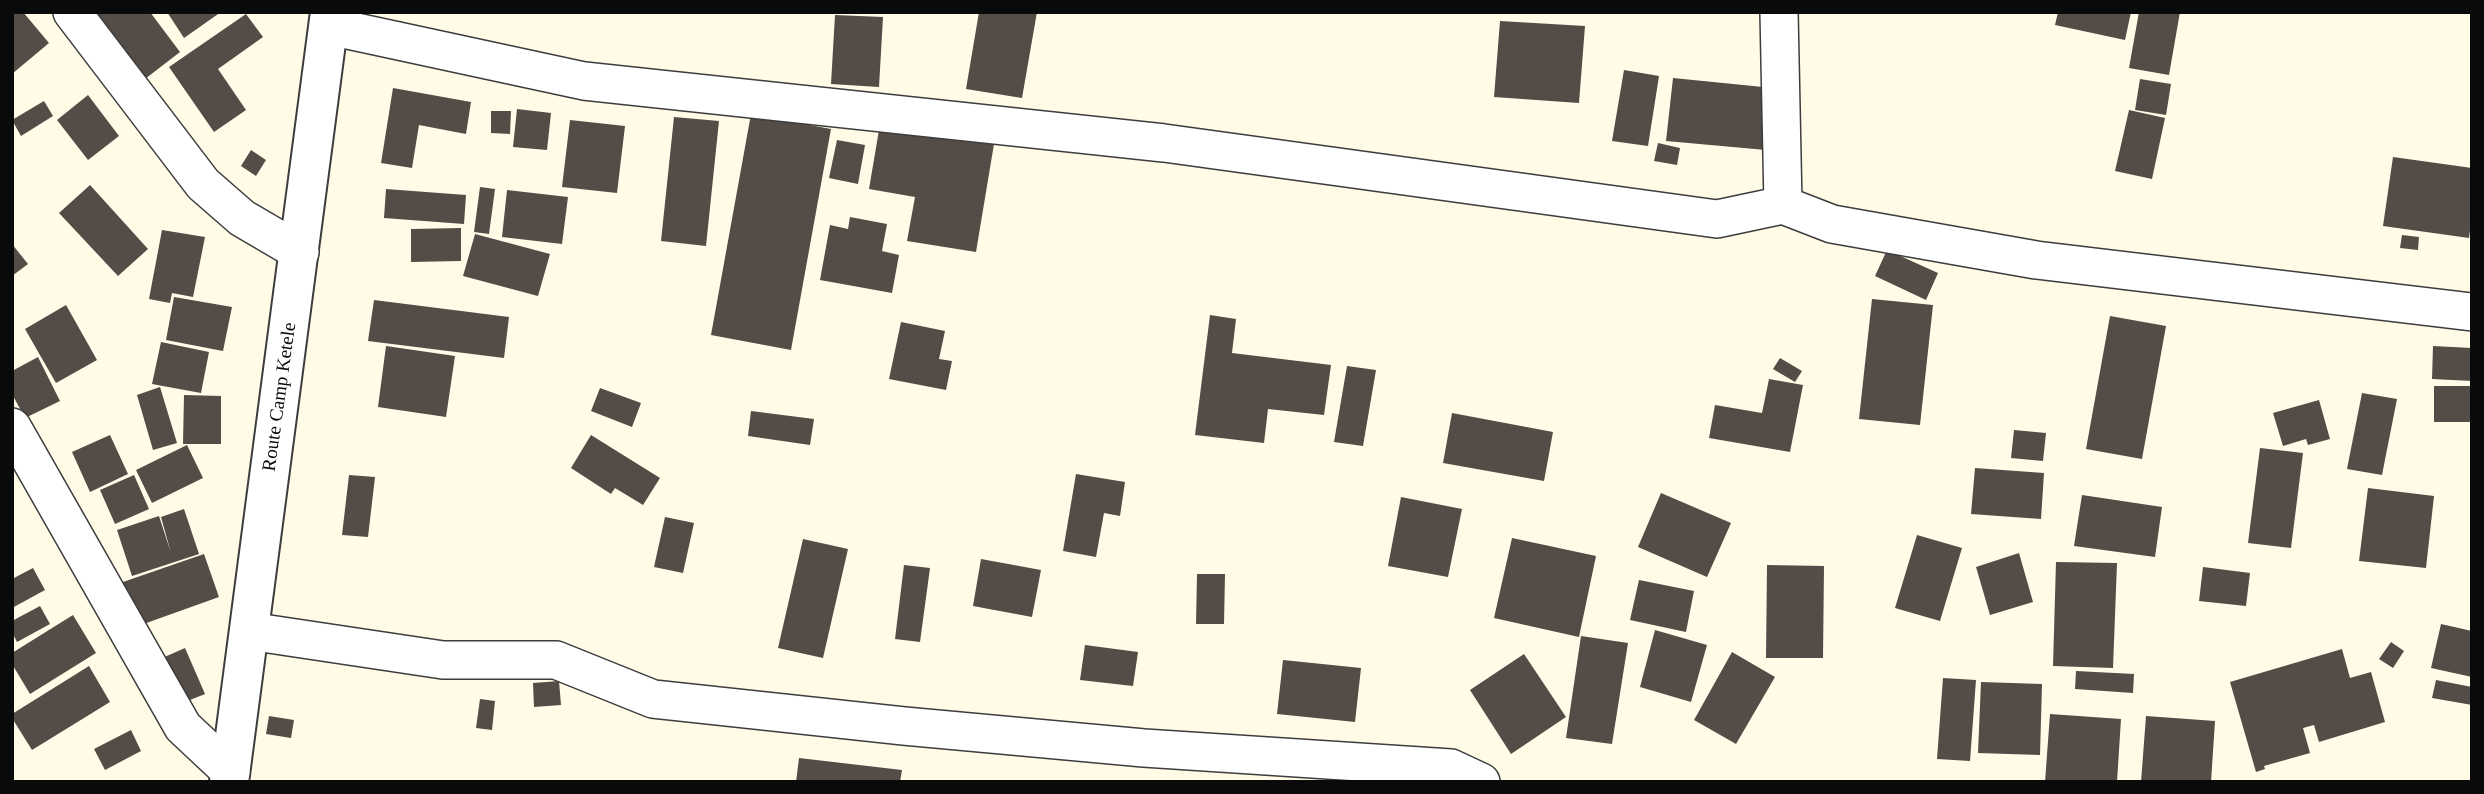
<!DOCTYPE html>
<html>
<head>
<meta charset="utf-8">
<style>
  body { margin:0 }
  #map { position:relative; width:2484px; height:794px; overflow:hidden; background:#fffbe7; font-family:"Times New Roman",serif }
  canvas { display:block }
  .frame { position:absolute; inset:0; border:14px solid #0a0a0a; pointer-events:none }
</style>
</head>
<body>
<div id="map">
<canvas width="2484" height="794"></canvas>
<div class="frame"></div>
</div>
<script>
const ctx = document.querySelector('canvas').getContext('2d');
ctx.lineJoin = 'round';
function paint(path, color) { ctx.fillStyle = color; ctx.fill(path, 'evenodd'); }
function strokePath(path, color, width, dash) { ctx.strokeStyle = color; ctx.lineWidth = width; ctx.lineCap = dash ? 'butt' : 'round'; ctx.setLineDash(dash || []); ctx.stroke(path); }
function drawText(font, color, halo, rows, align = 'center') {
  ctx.font = font + ' "Times New Roman",serif'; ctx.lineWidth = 7; ctx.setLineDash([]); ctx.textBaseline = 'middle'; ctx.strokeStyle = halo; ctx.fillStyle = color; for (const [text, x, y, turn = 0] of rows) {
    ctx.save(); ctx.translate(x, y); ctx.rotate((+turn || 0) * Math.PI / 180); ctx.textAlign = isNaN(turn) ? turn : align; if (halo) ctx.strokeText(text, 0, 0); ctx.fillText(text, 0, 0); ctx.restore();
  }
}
paint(new Path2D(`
  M12,12H23L49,43L12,74Z
  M95,12H150L180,52L145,79Z
  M167,12H221L184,38Z
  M979,12H1037L1022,98L966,89Z
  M2058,12H2131L2125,40L2055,25Z
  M2139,12H2180L2169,75L2129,68Z
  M246,14L263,37L218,69L246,110L214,132L169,67Z
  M835,15L883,17L879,87L831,84Z
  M1500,21L1585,26L1579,103L1494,97Z
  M1624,70L1659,76L1648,146L1612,141Z
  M1673,78L1773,88L1766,150L1666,141Z
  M2140,79L2171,84L2166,115L2135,110Z
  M393,88L471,102L466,134L419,125L412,168L381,163Z
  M88,95L119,136L88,160L57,120Z
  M44,101L53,116L21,136L12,120Z
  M517,109L551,113L547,150L513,147Z
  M2129,110L2165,118L2152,179L2115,171Z
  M491,111H511L510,134L491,133Z
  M751,114L831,129L791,350L711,335Z
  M674,117L719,121L706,246L661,241Z
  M570,120L625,126L617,193L562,187Z
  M880,124L994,144L976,252L907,241L915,197L869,189Z
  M837,140L865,145L858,184L829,178Z
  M1658,143L1680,148L1677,165L1654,161Z
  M251,150L266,160L256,176L241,166Z
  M2393,157L2472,168V216L2469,238L2383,226Z
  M90,185L148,249L118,276L59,213Z
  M480,187L495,189L489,234L474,232Z
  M386,189L466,195L464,224L384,218Z
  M507,190L568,197L562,244L502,237Z
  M850,217L887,224L882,251L899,255L892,293L820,280L830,225L848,229Z
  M461,228V261L411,262V229Z
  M162,230L205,237L193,297L172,293L170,303L149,299Z
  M475,234L550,254L538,296L463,276Z
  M2402,235L2419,237L2418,250L2400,248Z
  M12,244L28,264L12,276Z
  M1887,250L1938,273L1926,300L1875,276Z
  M174,297L232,307L223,351L166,340Z
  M1872,299L1933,305L1920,425L1859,419Z
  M374,300L509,317L504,358L368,341Z
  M66,305L97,360L56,383L25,329Z
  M1210,315L1236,319L1232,353L1331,365L1324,415L1268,409L1264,443L1195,435Z
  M2110,316L2166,326L2142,459L2086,449Z
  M901,322L945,331L939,359L952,361L946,390L889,379Z
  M161,342L209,352L201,393L152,384Z
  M386,346L455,356L446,417L378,407Z
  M2433,346L2472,348V381L2432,379Z
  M38,357L60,401L25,418L12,394V371Z
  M1780,358L1802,371L1795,382L1773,369Z
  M1347,366L1376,370L1363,446L1334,442Z
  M1769,379L1803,385L1790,452L1709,438L1715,405L1762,413Z
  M2434,386H2472V422H2434Z
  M160,387L177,443L153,450L137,395Z
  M600,388L641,403L632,427L591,411Z
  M2362,393L2397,399L2382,475L2347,469Z
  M184,395L221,396V444H183Z
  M2319,400L2330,439L2308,445L2306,439L2283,446L2273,413Z
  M751,411L814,419L810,445L748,436Z
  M1452,413L1553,432L1544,481L1443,463Z
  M2014,430L2046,433L2043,461L2011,458Z
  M110,435L128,474L90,492L72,452Z
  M591,435L660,478L643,505L615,488L611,494L571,468Z
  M187,445L203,478L152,503L136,470Z
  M2260,448L2303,453L2291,548L2248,543Z
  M1975,468L2044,473L2041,519L1971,514Z
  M1076,474L1125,482L1120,516L1104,513L1096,557L1063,551Z
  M134,475L149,509L115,524L100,490Z
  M349,475L375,477L368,537L342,535Z
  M2368,488L2434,496L2426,568L2359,561Z
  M1661,493L1731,523L1707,577L1638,547Z
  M2082,495L2162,507L2155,557L2074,546Z
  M1401,497L1462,509L1448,577L1388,566Z
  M184,509L199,554L132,576L117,530L159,516L171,553L161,517Z
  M665,517L694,523L683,573L654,567Z
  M1917,535L1962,548L1940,621L1895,608Z
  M1512,538L1596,556L1579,637L1494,618Z
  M803,539L848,549L823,658L778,648Z
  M2019,553L2033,602L1990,615L1976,567Z
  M204,554L219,597L138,626L123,582Z
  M981,559L1041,570L1032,617L973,606Z
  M2056,562L2117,563L2113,668L2053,666Z
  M904,565L930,568L920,642L895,639Z
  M1767,565L1824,566L1823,658H1766Z
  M2203,567L2250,573L2246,606L2199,601Z
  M33,568L45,590L12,608V579Z
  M1197,574H1225L1224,624H1196Z
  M1639,580L1694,591L1686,632L1630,620Z
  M40,606L50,624L17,642L12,632V621Z
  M73,615L96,653L30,694L12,664V653Z
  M2441,624L2472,631V677L2431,668Z
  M1655,630L1707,645L1691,702L1640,687Z
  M1581,636L1628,643L1612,744L1566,738Z
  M2391,642L2404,651L2393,668L2379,659Z
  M1085,645L1138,652L1133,686L1080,680Z
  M185,648L205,694L180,704L160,659Z
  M2342,649L2350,678L2371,672L2385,722L2319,742L2314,725L2303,728L2310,753L2264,766L2265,769L2256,772L2230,682Z
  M1732,652L1775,677L1736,744L1694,720Z
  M1524,654L1566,717L1511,754L1470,690Z
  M1283,660L1361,668L1355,722L1277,714Z
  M89,666L110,702L32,750L12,718V714Z
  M2076,671L2134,674L2133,693L2075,689Z
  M1943,678L1976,680L1970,761L1937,759Z
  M2436,680L2472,687V705L2432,698Z
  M559,681L561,705L534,707L533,683Z
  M1981,682L2042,684L2040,755L1978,753Z
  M480,699L495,701L492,730L476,728Z
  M2050,714L2121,719L2117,782H2045Z
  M269,716L294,720L291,738L266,734Z
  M2146,716L2215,721L2211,782H2141Z
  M131,730L141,751L105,770L94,749Z
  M799,758L902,770L900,782H796Z`), '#534c47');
const minor = new Path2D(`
  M72,12L203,184L242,218L300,252
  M1779,12L1783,205
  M329,26L584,81L1164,143L1717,219L1783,205L1832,224L2036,260L2472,312
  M12,427L183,727L231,772
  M249,631L443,660H556L653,699L904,726L1144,748L1451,768L1481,782`);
const tertiary = new Path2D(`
  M229,782L330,12`);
strokePath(minor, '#3d3d3d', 40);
strokePath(tertiary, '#3d3d3d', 42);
strokePath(minor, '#fff', 37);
strokePath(tertiary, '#fff', 38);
drawText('19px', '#0a0a0a', '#fff', [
  ["Route Camp Ketele",280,397,-82]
]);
</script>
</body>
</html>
